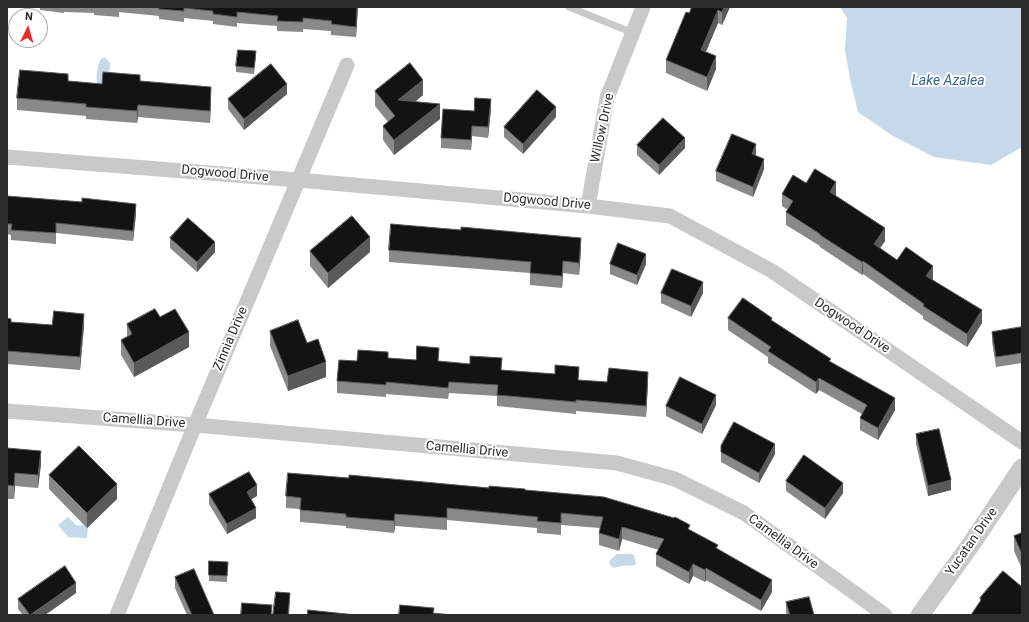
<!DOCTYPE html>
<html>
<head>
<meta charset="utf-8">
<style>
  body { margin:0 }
  #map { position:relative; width:1029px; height:622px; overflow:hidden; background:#fff; font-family:Roboto,sans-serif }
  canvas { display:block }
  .frame { position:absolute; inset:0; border:8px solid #2c2c2c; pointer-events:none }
  .north { position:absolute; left:8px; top:8px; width:40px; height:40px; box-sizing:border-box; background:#fff; border:1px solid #ababab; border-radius:50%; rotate:5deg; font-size:11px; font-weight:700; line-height:16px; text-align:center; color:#2c2c2c }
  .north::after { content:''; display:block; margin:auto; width:14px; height:18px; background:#e42f2d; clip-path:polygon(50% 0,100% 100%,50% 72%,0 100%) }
</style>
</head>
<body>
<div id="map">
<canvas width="1029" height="622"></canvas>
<div class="frame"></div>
<div class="north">N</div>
</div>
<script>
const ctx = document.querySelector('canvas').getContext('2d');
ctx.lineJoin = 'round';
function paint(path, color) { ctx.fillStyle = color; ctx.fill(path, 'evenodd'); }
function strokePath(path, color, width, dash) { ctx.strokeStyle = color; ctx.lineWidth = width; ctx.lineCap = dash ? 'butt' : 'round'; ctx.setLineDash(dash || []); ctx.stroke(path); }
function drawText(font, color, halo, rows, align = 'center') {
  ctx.font = font + ' Roboto,sans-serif'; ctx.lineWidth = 4; ctx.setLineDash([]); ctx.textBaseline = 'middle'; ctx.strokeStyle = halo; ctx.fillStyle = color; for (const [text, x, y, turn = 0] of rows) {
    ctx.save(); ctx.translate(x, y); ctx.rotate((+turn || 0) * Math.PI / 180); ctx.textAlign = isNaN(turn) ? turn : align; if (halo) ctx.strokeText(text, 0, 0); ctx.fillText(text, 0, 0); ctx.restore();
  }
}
paint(new Path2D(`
  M840,7H1022V147L991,165L934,157L893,136L858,112L850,79L845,50L847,18Z
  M102,58H106L110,63L109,83L98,87C95,81 97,63 102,58Z
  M68,517L76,525L88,526L87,538L68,537L58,525Z
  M629,553L634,555L636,564L632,566C625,565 620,566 614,568C610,566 609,564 610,560L617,554H627Z`), '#c5d9eb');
strokePath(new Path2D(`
  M569,7L633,33`), '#c9c9c9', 7);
strokePath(new Path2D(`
  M7,157L298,180L588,206L670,216L772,271L1022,442
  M588,206L607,98L643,7
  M7,411L195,425L617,463L675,479L744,513L885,615
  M117,615L195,425L347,65`), '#c9c9c9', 15);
strokePath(new Path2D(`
  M920,615L972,543L1022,468`), '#c9c9c9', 19);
paint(new Path2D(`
  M29,7H358L356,37L331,35V31L303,29V32L277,31V26L237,23V27L213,24V21L184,18V22L159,19V16L119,12V17L94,15V13L64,12V13L40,10V8Z
  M730,7L722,25L718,23L706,52L716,69L707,91L666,73V60L689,13Z
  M256,57L254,74L236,72V66Z
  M68,81L102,84L140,81L211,99L210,123L138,117L137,123L86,119V116L17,110V98Z
  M375,91L423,95L415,102L440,119L394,155L383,140V126L388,122L375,106Z
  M287,94L244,130L228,109V99Z
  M491,109L488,138L472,136L471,150L441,148V138L474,111Z
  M556,117L523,154L504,137V127Z
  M637,145L685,148L659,175L637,155Z
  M756,154L755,155L764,169L753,197L716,181V171Z
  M806,183L836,195V196L885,241L880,248L897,260L933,279V280L982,323L967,347L923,319V316L863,274L862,275L820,247V246L786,225V212L788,210L782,206V194Z
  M7,196L136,214L133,241L56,233V244L11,240V235L7,234Z
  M170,238L215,252L197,272L170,248Z
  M389,250H581L579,275L563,273L562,288L530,285V273L389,262Z
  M310,251L370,252L328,288L310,266Z
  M610,264H646L637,285L610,274Z
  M661,293H703L691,317L661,303Z
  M160,317L189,347L134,377L121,355V340L127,337V324Z
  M7,318L11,322L52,325L84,326L80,370L7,364Z
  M728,318L772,321L831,362L895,410L878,440L860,430V418L862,414L819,390L816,394L768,363V357L728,330Z
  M1022,327V363L996,367L992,342V332Z
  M270,331L307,343L326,377L288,391L270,346Z
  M388,358L416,360L502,370L579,380L607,382L648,383L646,417L576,411V414L497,406V396L449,393L448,399L386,394V397L337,393V381L357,361Z
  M716,405L702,434L666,416V406Z
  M916,434L951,490L928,496L916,444Z
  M721,446L775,454L759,483L721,462Z
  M7,448L41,464L38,488L15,486L14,499H7Z
  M49,475L117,499L87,528L49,489Z
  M349,478L525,490L690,530L718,550L772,592L761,611L706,580L705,582L693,576L689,584L656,566V554L659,550L622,539L619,551L599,545V533L600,528L561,525V535L537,533V528L447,520V530L395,526L394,533L346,528V526L300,522V509L286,508V496Z
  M786,481L843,493L825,519L786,491Z
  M209,494L257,496L251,499L256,518L227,534L209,504Z
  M1022,533V569L1014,551V536Z
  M228,562L227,582L209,581V575Z
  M175,577L214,615H187L175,588Z
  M76,593L45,615H23L18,609V599Z
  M786,602L814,615H787L786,613Z`), '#898989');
paint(new Path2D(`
  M357,7H358L356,37V27Z
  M724,7H730L722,25V12Z
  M718,10V23L701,63V50Z
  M716,56V69L707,91V77Z
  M423,80V95L398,115V100Z
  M287,84V94L244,130V119Z
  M211,87V99L210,123V111Z
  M491,99V109L488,138V127Z
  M440,104V119L394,155V140Z
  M138,105V117L137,123V111Z
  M556,107V117L523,154V144Z
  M472,126V136L471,150V140Z
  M685,138V148L659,175V165Z
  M756,144V154L752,164V154Z
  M764,159V169L753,197V187Z
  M836,182V195L830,205V192Z
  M136,204V214L133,241V231Z
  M885,228V241L874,257V244Z
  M370,237V252L328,288V273Z
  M581,238V250L579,275V263Z
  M215,242V252L197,272V262Z
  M646,254V264L637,285V275Z
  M563,261V273L562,288V276Z
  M863,261V274L862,275V262Z
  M933,266V279L926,289V276Z
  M703,282V293L691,317V306Z
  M982,310V323L967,347V334Z
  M84,314V326L80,370V357Z
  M189,332V347L134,377V363Z
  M326,362V377L288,391V376Z
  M648,372V383L646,417V406Z
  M819,378V390L816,394V382Z
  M716,395V405L702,434V424Z
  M895,398V410L878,440V428Z
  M775,444V454L759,483V473Z
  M41,451V464L38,488V475Z
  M15,473V486L14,499V486Z
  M951,480V490L928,496V486Z
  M843,483V493L825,519V508Z
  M117,484V499L87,528V513Z
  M257,485V496L247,502V492Z
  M256,508V518L227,534V524Z
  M395,514V526L394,533V521Z
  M622,527V539L619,551V539Z
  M693,564V576L689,584V572Z
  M706,568V580L705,582V570Z
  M772,580V592L761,611V600Z
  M76,583V593L45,615H31Z
  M290,593L289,615H288Z`), '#5a5a5a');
const building = new Path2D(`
  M159,7H357L356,27L331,24L332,21L303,18V22L277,21L278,16L237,12V17L213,14V11L184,8V11L159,9Z
  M692,7H724L722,12L718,10L701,50L716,56L707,77L666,60L686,12L689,13Z
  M238,50L256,51L254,68L236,66Z
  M410,63L423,80L398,100L440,104L394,140L383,126L395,116L375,91Z
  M271,64L287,84L244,119L228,99Z
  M20,70L68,74V81L102,84L103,72L140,75V81L211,87L210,111L138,105L137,111L86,107V104L17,98Z
  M537,90L556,107L523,144L504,127Z
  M475,98L491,99L488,127L472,126L471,140L441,138L443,109L474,111Z
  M663,118L685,138L659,165L637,145Z
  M732,134L756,144L752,154L764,159L753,187L716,171Z
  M815,169L836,182L830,192L885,228L874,244L897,260L906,247L933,266L926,276L982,310L967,334L923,306L924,304L863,261L862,262L820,235V234L786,212L793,201L782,194L793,175L806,183Z
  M7,196L82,202V198L136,204L133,231L56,223V233L11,230L12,224H7Z
  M352,216L370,237L328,273L310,251Z
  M188,218L215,242L197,262L170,238Z
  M391,224L461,230V227L581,238L579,263L563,261L562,276L530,273L531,262L389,250Z
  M618,243L646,254L637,275L610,264Z
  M672,269L703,282L691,306L661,293Z
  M743,298L772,318L771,320L831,359L829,361L895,398L878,428L860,418L867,405L819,378L816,382L768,351L771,347L728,318Z
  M155,309L160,317L175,309L189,332L134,363L121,340L132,334L127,324Z
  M54,311L84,314L80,357L7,351V318L11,319V322L52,325Z
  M298,320L307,343L318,339L326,362L288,376L270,331Z
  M1022,327V353L996,357L992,332Z
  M417,346L439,348L438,361L470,364V356L502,358L501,370L555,374V365L579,367L578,380L607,382L609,368L648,372L646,406L576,400V402L497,395L498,385L449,382L448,388L386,382V385L337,381L339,360L357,361L358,350L388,352V358L416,360Z
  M680,377L716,395L702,424L666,406Z
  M734,422L775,444L759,473L721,452V446Z
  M939,429L951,480L928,486L916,434Z
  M79,446L117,484L87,513L49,475Z
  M7,448L41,451L38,475L15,473L14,486L7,485Z
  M804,455L843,483L825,508L786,481Z
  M249,472L257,485L247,492L256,508L227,524L209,494Z
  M288,473L349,478V475L489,488V486L525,489V490L604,497L674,518L675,517L690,525L688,529L718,545L716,548L772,580L761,600L706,568L705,570L693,564L689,572L656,554L664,539L622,527L619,539L599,533L603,517L561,513V523L537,521L538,517L447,508V518L395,514L394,521L346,517V514L300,510L301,498L286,496Z
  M1022,533V554L1014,536Z
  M209,561L228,562L227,576L209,575Z
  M65,566L76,583L30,615L18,599Z
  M194,569L214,615H192L175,577Z
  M1003,571L1022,587V615H999L998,614L997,615H971L981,600L980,598Z
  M276,592L290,593L288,615H273Z
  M809,597L814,615H790L786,602Z
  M242,603L272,605L271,615H241Z
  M400,605L434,608L433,613L452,615H399Z
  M308,610L356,615H308Z`);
paint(building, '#131313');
strokePath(building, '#5a5a5a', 1);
drawText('13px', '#2c2c2c', '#fff', [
  ["Willow Drive",603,128,-78],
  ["Dogwood Drive",225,174,5],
  ["Dogwood Drive",547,202,5],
  ["Dogwood Drive",852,326,34],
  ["Zinnia Drive",231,339,-67],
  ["Camellia Drive",144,421,4],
  ["Camellia Drive",467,450,5],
  ["Camellia Drive",783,542,36],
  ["Yucatan Drive",972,542,-55]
]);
drawText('italic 14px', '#3b678e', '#fff', [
  ["Lake Azalea",948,81]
]);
</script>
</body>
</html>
